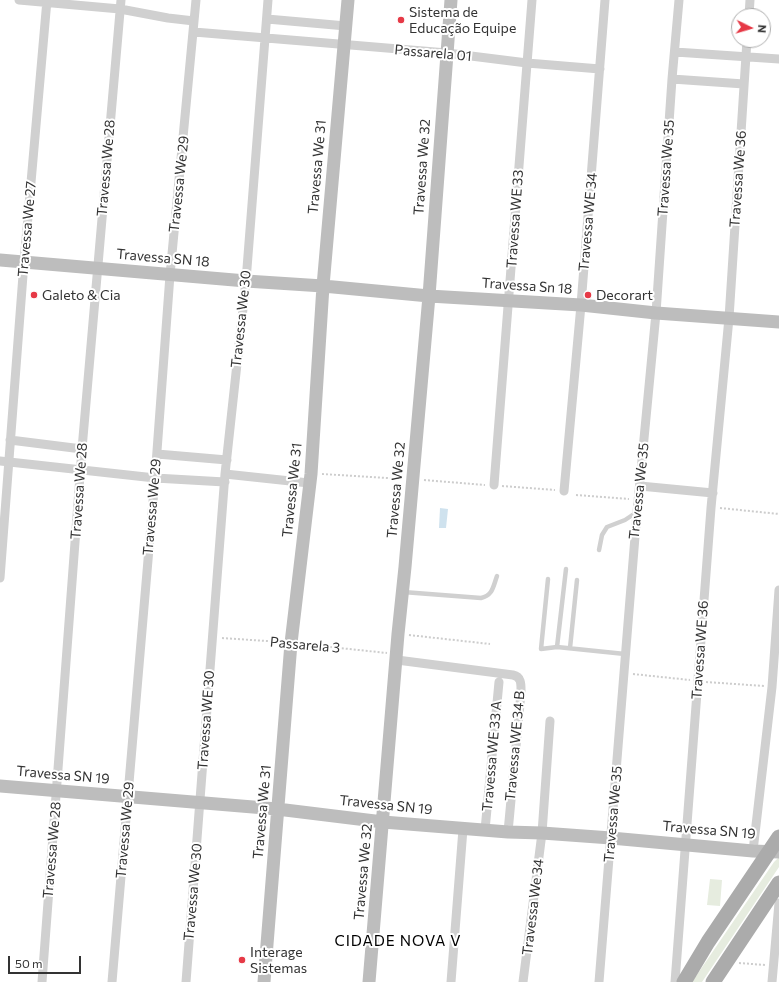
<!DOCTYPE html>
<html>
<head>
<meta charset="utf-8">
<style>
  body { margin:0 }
  #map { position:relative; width:779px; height:982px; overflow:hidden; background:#fff; font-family:Commissioner,sans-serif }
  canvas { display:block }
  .north { position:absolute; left:731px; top:8px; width:40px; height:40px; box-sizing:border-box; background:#fff; border:1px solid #adadad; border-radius:50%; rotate:95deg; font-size:11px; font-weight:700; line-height:16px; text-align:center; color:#333 }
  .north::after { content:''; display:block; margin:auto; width:14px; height:18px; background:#e63946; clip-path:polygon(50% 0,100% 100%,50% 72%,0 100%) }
  .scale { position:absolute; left:8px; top:956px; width:73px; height:18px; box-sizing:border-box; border:2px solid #333; border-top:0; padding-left:5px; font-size:12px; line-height:14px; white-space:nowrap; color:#333; -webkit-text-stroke:3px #fff; paint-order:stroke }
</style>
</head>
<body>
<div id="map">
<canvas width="779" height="982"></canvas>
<div class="north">N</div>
<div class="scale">50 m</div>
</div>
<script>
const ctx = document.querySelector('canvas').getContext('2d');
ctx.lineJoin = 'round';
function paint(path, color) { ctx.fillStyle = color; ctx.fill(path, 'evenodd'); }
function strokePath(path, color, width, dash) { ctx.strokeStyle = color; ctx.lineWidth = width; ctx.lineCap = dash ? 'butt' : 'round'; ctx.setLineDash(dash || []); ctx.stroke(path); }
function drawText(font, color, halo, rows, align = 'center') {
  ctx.font = font + ' Commissioner,sans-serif'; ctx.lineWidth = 4; ctx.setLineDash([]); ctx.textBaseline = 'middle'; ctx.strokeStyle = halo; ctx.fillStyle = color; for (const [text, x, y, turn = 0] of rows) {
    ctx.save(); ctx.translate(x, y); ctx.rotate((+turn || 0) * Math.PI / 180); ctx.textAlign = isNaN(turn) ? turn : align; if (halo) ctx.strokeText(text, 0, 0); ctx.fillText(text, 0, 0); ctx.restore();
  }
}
paint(new Path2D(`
  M779,857V867L702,982H692L774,862Z
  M710,879L722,880L720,906L707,905Z`), '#e6ecdf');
paint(new Path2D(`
  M440,508L448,509L446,528H439Z`), '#cfe2ee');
strokePath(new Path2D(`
  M322,474L402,479
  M424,480L485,485
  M502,486L555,490
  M576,495L629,499
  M720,508L779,514
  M409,635L490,644
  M222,638L281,642
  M302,644L387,653
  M633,674L690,680
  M706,682L764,686
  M739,963L765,965`), '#cdcdcd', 2, [2, 2]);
strokePath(new Path2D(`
  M599,550L602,535L607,527L625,520L637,512
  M548,579L541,649L557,647L625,654
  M403,592L481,598C493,595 493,587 497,576
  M557,647L566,569
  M570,648L577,580`), '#d0d0d0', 4.5);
strokePath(new Path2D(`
  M19,0L120,9L168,18L194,21
  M749,16L750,0
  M267,19L346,26
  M194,32L447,53L527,63L600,69
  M675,52L779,59
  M672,79L744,84
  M10,440L82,449
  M157,454L227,460
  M0,461L155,478L225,482
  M225,474L309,483
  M494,485L532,0
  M640,486L713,493
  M564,491L581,305L605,0
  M0,578L24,262L47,0
  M397,660L513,675C522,677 521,685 521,693L508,832
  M485,830L499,682
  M753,851L772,687L779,590
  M42,982L82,449L121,0
  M112,982L155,478L170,275L196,0
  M186,982L225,474L246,281L268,0
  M451,982L463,829
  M523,982L542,833L550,721
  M599,982L637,512L656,313L672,79L679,0
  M675,982L711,508L729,318L747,40
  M772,982L779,903`), '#d0d0d0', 9);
strokePath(new Path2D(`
  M0,260L246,281L323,286L429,296L581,305L656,313L779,322
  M0,786L277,809L383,822L508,832L542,833L611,838L753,851L779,852
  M264,982L291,643L311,474L323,286L348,0
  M369,982L398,634L405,567L429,296L451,0`), '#bdbdbd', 13);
strokePath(new Path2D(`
  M684,982L708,942L779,837
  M713,982L779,883`), '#ababab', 15);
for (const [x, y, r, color] of [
  [401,20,4,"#e63946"],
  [34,295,4,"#e63946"],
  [588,295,4,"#e63946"],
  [242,960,4,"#e63946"]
]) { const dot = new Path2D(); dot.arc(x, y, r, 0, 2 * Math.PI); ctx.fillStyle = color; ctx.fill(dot); strokePath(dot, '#fff', 1.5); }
drawText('14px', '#333', '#fff', [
  ["Sistema de",409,12],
  ["Educação Equipe",409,28],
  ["Galeto & Cia",42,295],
  ["Decorart",596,295],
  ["Interage",250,952],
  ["Sistemas",250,968]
], 'left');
drawText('14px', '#333', '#fff', [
  ["Passarela 01",433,53,5],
  ["Travessa We 31",317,167,-85],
  ["Travessa We 32",422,167,-86],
  ["Travessa We 28",106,168,-85],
  ["Travessa We 35",666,168,-86],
  ["Travessa We 36",738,179,-86],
  ["Travessa We 29",179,184,-84],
  ["Travessa WE 33",515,219,-86],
  ["Travessa WE 34",588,222,-85],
  ["Travessa We 27",27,229,-85],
  ["Travessa SN 18",163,258,5],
  ["Travessa Sn 18",527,286,4],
  ["Travessa We 30",241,319,-84],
  ["Travessa We 31",292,490,-84],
  ["Travessa We 32",396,490,-85],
  ["Travessa We 28",79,491,-86],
  ["Travessa We 35",639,491,-84],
  ["Travessa We 29",152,507,-85],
  ["Passarela 3",305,645,5],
  ["Travessa WE 36",700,650,-86],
  ["Travessa WE 30",206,720,-86],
  ["Travessa WE 34 B",515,746,-85],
  ["Travessa WE 33 A",492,756,-85],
  ["Travessa SN 19",63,775,5],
  ["Travessa SN 19",386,805,6],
  ["Travessa We 31",262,812,-85],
  ["Travessa We 35",613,814,-85],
  ["Travessa We 29",125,830,-85],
  ["Travessa SN 19",709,830,5],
  ["Travessa We 28",52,850,-85],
  ["Travessa We 32",363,872,-85],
  ["Travessa We 30",193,892,-85],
  ["Travessa We 34",533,907,-83]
]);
ctx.letterSpacing = '1px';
drawText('15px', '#000', '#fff', [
  ["CIDADE NOVA V",398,941]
]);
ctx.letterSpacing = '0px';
</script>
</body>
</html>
